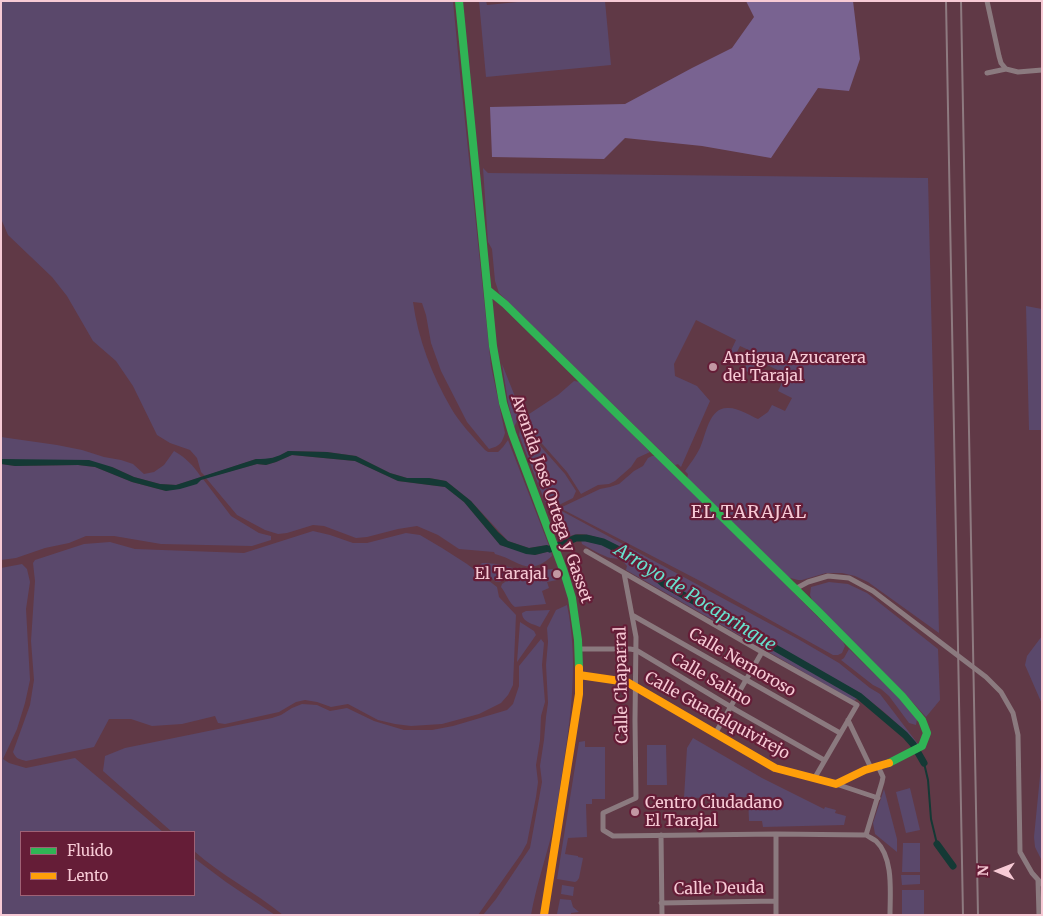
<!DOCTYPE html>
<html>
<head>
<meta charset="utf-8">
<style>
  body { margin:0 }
  #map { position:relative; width:1043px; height:916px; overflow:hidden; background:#603946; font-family:Merriweather,serif }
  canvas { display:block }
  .frame { position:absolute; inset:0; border:2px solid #f7cad5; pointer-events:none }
  .legend { position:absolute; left:20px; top:831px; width:175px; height:65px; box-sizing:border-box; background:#651d37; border:1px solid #9f6276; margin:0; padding:6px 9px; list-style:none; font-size:15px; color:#f7cad5 }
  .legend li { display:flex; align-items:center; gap:10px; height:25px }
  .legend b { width:25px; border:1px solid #9f6276 }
  .north { position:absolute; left:973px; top:846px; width:50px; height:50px; -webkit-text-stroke:4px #651d37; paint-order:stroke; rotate:271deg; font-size:14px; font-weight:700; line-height:20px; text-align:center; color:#f7cad5 }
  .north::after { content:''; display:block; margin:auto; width:18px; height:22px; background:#f7cad5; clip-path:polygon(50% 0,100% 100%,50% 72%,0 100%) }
</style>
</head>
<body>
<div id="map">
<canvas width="1043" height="916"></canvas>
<div class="frame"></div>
<ul class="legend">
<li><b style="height:6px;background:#30b455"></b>Fluido</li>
<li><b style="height:6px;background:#ff9f0a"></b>Lento</li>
</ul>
<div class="north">N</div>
</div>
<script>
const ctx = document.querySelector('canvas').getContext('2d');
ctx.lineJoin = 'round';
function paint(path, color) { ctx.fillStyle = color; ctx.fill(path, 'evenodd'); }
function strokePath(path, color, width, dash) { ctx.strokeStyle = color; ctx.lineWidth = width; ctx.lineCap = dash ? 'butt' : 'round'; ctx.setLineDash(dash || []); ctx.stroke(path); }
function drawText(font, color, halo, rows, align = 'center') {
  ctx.font = font + ' Merriweather,serif'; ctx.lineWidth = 4.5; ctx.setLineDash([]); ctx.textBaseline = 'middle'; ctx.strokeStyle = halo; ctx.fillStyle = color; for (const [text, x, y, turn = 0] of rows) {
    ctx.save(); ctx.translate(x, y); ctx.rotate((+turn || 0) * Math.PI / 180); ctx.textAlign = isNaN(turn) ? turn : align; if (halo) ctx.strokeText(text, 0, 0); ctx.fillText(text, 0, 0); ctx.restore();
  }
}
paint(new Path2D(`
  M1,1H453L460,74L491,366L505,433C502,443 500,446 489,449L467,422L441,371L431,343L426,315L422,303L413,302C418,339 432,375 451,408C458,421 474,438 485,450L488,452H498L503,447L508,440L549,546L547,545L529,548L508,541L471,501L446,481L429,478H407L390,473L356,456L327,452L288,451L279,456L269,459H256L205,476L201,472L197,458L190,450L170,443L157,435L133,386L116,361L93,341L67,296L52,277L8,235L2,221L1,214Z
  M479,1H486L487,5L528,1H605L611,65L486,77Z
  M483,168L488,173L928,178L939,633L868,582L855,576L842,573H826L802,580H798L787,577L687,479L688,474L685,471C690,464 696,456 700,448C706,435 709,406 729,408C738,408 749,415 758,419L768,412L772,405L785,411L792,398L778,391L786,374L765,364L758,377L744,370L753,352L740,346L731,364L726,361L736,340L696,320L674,364L675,376L697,386L710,401L681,467L678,464L675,465L499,293L495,281L492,249L488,242Z
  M1026,306L1042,309V430H1029Z
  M502,364L518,404L519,417L514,427L508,402Z
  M574,381L580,382L650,452L637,458L631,467L615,481L609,484L598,485L581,494L567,472L522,421L523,418L558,395Z
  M521,424L565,474L576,491L573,498L555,507L549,512L519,435Z
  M1,437L57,445L82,450L104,457L121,460L133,464L144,474L154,472L164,465L174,451C185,457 194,466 201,477L176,485L160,484L134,477L112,467L1,459Z
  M292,455L355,461L398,481L445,487L464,502L500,545L535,555L551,551L552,556C528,578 519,560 495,554L494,552L459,549L438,535L417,526L398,529L367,537L356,538L324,526L313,525L287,533L278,534L265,530L237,515L206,478L257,464L266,465L276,462Z
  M652,456H656L843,642L845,646L842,653L838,655H833L702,582L560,508L600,489L610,487L619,484L634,471L643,466L648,458Z
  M1,464L15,466L78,465L95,467L132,482L166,491L203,479L231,516L259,533L271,536V540L252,546L161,544L114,536H86L69,543L45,548L16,558L1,560Z
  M556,510H560L798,639L839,663L870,688L880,694L918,744L916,745C900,724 879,707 858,692L666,582C657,574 648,566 639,559C625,548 595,533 578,534C571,535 565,538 559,541L554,529L551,516Z
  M313,531L330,535L353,543H367L406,533L420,535L442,548L467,564L497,587L499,597L516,615L513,685L508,695L501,703L479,714L442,724L411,726L395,724L378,720L348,704L331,707L317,702L305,700L296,702L279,712L225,724L218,723L215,716L182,724L152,726L131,719H109L94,747L26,761C19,759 16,759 13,752L30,705L34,680L31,641L35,581L33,563L35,560L84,544L110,542L135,549L244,553Z
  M581,540L602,545L632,559L662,585L857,698L854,701L626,570L627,566C619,555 614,561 605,556C597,553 590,548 582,544Z
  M482,563C494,563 504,565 515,569L514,572L500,582H496L479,566Z
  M22,564L27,569L30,582L26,609L30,680L25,703L17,729L3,759L9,763L26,768L75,758L163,832H21V895H194V858L226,882L275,915H1V568Z
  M553,569L557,580L547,582L549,588L542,591L546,604L515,607C509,603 506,593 501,587L502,584L514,576L521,573L530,575L541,570Z
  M829,582L848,584L867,593L938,649L940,700L926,717L906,695L813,602L810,595L811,587Z
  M567,605C578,657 572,708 564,761C560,785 557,809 552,833C545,860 536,887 531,915H483L496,899L530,848L542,782L540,766L544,740L546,717L548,703L546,665L548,642L547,628L556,610Z
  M550,610L540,627C533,624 522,622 522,613L526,611Z
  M520,622L534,631L536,635L517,662Z
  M1042,636V704L1025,665L1027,656Z
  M541,639L544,643L542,665L545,702L541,716L540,740L536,765L538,782L536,797L527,843L521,854L478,915H283C255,892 222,876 194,851V832H172L103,771L105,756L125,748L272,718L281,715L292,708L302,704L317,705L330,711L347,708L374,721L404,730H432L453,726L507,710L513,704L519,686V666Z
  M849,649L910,709L917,719L916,725L909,723L889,696L881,689L873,685L841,660L844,658Z
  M693,738L762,778L824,809L825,807L836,810L835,813L846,816L844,825L763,827L762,821H749L748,797L684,798L687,748Z
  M585,741V747H605V799H592V804H586L587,837L568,838L565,854L578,856V857L583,858L579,878L577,881L575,882L557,879L579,742Z
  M647,745H666L667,785H647Z
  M1042,756V861L1035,847L1034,837Z
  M910,788L920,830L906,833L896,792Z
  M884,789L897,839V852L875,834L873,823Z
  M903,843H920V872H902Z
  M901,875H920V884L902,885Z
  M562,885L574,887L573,896L561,894Z
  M902,890H924V915H902Z
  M560,899L571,900L573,907L579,912L571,913V915H555L557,914Z`), '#5a486b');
paint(new Path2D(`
  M746,1H853L860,59L849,91L818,88L771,158L702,146L625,138L604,159L492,157L490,107L625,104L692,68L732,48L754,17Z`), '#796391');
paint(new Path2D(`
  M288,451L327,452L356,456L390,473L407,478H429L446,481L471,501L498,532L508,541L529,548L547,545L549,546L551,551L535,555L526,554L500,545L464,502L445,487L398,481L355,461L292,455L276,462L266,465L257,464L201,480L197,484L180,489L166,491L132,482L95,467L78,465L15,466L1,464V459L89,460L112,467L134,477L160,484L176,485L256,459C270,459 276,458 288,451Z`), '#143935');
strokePath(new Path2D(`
  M924,763L928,780L931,819L937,844`), '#143935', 2);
strokePath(new Path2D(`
  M550,549L576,538H586L603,542L633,557L664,584L859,696L905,735L913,744L924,763
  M937,844L953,866`), '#143935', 7);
strokePath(new Path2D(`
  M987,1L999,56L1001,63L1006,69
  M987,73L1006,69L1018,72L1042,70
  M586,551L762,652L857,705L814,779
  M624,573L636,637L635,720L636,798L603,813V830L613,836L776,834L866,835C869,837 873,839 876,841C894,858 890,893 890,915
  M795,589L808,582L828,576L849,578L873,591L986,677L1001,692L1013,713L1018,735L1020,852L1032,873L1042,884
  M632,615L840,733
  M579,649H630L636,650L736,710L824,760
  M848,720L871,768
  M715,734L762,652
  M836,784L878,798
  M661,835L662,915
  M866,835L882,782L883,777L878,766
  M1038,880L1039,915
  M661,903L776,901
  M776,915V834`), '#8b7a7f', 5);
strokePath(new Path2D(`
  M459,1L493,346L503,403L512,433L564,572L572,598L578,640L579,668
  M489,291L505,304L820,613L902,696L922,720L927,733L922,746L889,763`), '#30b455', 8);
strokePath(new Path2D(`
  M579,675L627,682L775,768L836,784L865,770L889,763
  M544,915L579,694V668`), '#ff9f0a', 8);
strokePath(new Path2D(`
  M946,1L963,915
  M961,1L978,915`), '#8e7a80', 2);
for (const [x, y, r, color] of [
  [713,367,5,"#c297a3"],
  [557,574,5,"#c297a3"],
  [635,812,5,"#c297a3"]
]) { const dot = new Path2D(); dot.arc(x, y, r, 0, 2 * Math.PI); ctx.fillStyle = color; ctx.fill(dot); strokePath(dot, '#651d37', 2); }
drawText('16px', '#f7cad5', '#651d37', [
  ["Antigua Azucarera",723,358],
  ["del Tarajal",723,376],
  ["El Tarajal",547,574,"right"],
  ["Centro Ciudadano",645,803],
  ["El Tarajal",645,821]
], 'left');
drawText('16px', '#f7cad5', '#651d37', [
  ["Avenida José Ortega y Gasset",551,499,71],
  ["Calle Nemoroso",742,663,30],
  ["Calle Salino",711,680,30],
  ["Calle Chaparral",622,685,-91],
  ["Calle Guadalquivirejo",717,716,29],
  ["Calle Deuda",719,889,-1]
]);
ctx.letterSpacing = '1px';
drawText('18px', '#f7cad5', '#651d37', [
  ["EL TARAJAL",749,513]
]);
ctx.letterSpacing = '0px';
drawText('italic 18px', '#68e1ce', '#651d37', [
  ["Arroyo de Pocapringue",695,598,32]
]);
</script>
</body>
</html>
